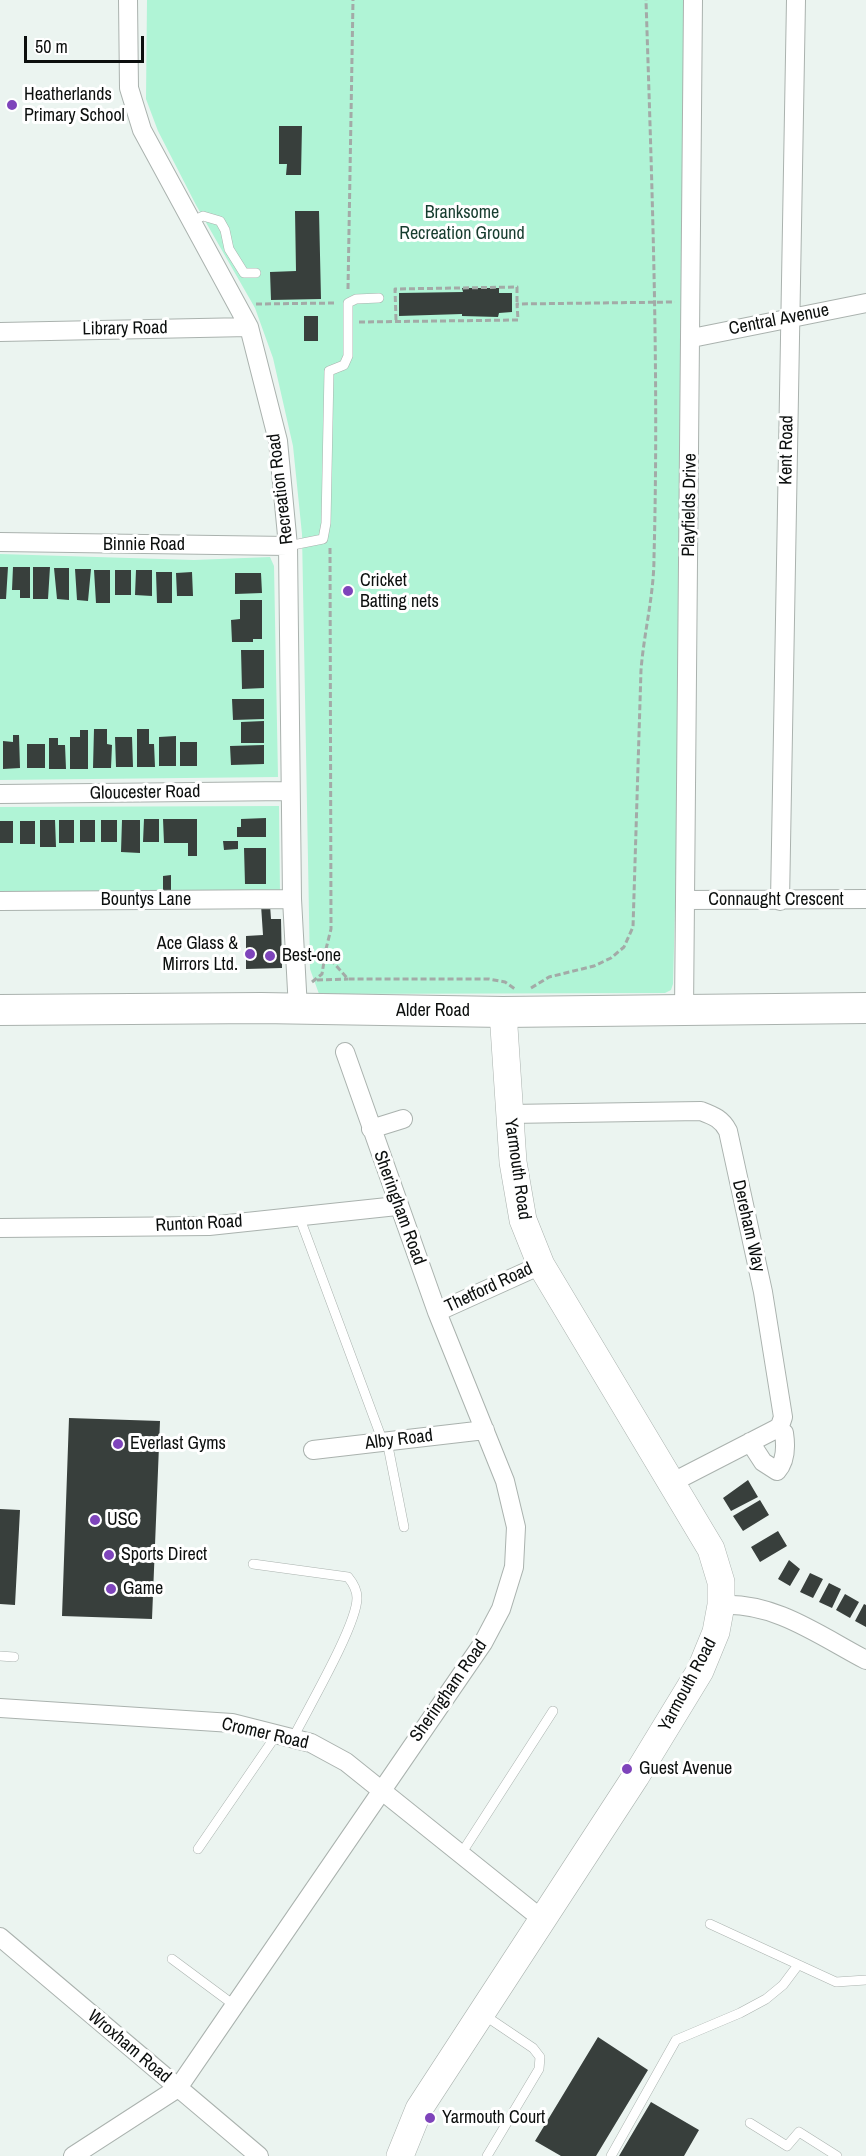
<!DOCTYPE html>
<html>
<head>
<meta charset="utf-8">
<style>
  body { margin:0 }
  #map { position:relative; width:866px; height:2156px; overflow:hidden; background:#ebf4f0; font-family:"Archivo Narrow",sans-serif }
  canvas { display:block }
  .scale { position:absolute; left:24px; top:36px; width:120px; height:27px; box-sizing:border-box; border:3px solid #0c0f0e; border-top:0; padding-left:8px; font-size:18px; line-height:21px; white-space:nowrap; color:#0c0f0e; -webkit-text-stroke:4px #fff; paint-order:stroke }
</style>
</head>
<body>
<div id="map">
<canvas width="866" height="2156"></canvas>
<div class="scale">50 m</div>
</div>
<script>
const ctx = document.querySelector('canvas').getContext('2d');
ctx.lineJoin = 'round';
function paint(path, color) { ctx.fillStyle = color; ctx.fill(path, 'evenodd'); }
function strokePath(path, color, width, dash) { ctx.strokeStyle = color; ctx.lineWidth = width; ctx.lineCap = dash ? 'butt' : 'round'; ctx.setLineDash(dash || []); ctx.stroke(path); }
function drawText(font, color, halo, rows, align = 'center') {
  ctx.font = font + ' "Archivo Narrow",sans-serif'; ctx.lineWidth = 6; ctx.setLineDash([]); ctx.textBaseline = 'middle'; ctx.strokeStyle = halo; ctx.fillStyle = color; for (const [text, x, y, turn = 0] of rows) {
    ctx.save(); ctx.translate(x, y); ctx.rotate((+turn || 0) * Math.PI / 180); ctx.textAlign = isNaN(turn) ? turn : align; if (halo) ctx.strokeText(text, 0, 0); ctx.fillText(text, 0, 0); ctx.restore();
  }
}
paint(new Path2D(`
  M147,0H687L682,641L673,984L671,990L665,993L319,994L310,969L302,534L293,446L273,358L255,308L196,205L158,131L146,99Z
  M0,554L194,560L270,557L274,566L278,777L0,780Z
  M279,806L280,894L0,896V807Z`), '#b0f4d6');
paint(new Path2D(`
  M279,126H302L301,175H286L287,164H279Z
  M295,211H319L321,299L271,300L270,272L296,271Z
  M462,288H499V293H512V312L499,313L498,317L462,316V314L399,316V293L463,292Z
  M304,316H318V341H304Z
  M0,567H8L6,599H0Z
  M13,567H30V598H20V590H12Z
  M33,567H50L48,599H33Z
  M54,568H69V600L57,599Z
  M75,569H91L88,601L77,600Z
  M94,570H110V603H96Z
  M115,570H131V595H115Z
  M136,570H152V596L135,595Z
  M156,572H172V603H157Z
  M192,572L193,596H177L176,573Z
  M235,573H261L262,593L235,594Z
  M240,600H262V639H253V642H232L231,620L240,619Z
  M241,650H264V688L242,689Z
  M232,699H264V719L233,720Z
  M264,721V743H241V722Z
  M94,729H107V744L112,745L111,768H93Z
  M137,729H149V744H154L155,767H137Z
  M80,730H88V769H70V737H80Z
  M13,735H19L20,768L3,769V741L13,742Z
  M176,736V766H159V737Z
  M115,737H132L133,767H116Z
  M49,738H58V745H65L66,769H49Z
  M180,742H197V766H180Z
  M27,744H45V768H27Z
  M264,745V764L231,765L230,746Z
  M266,818V837H237V827H241V819Z
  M144,819H159V842H143Z
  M163,819H197V856H188V843H164Z
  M40,820H55L56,847H40Z
  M59,820H74V843H59Z
  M80,820H95V842H80Z
  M101,820H117V842H101Z
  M122,820H140V853L121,852Z
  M0,821H13V843H0Z
  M20,821H35V844H20Z
  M223,841H238V849L224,850Z
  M244,848H266V884H245Z
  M171,875V894H163V876Z
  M261,905H270L271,919H281L282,968L246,969V936L263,935Z
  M69,1418L160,1421L152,1619L62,1616Z
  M748,1480L758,1497L731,1511L723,1498Z
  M760,1500L769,1515L743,1531L733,1516Z
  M0,1509L20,1510L15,1605L0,1604Z
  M778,1531L787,1546L760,1562L751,1547Z
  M789,1560L800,1569L790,1586L778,1579Z
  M810,1573L823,1579L813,1598L800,1592Z
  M829,1583L841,1589L832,1608L819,1602Z
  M845,1594L859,1602L850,1618L836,1610Z
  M864,1604L866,1605V1627L855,1621Z
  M598,2037L648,2070L596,2156H561L535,2141Z
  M651,2102L699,2130L684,2156H619Z`), '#383f3c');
const lane = new Path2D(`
  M190,222L203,216L220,221L225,230L229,249L244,273H256
  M288,546L323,539L326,523L329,371L344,365L348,356V303L356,299L379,298
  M299,1216L383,1442
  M387,1441L404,1527
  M253,1564L348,1577C353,1583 357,1589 357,1598C357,1625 307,1710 293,1738
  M0,1656L14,1657
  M198,1849L277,1734
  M461,1854L553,1711
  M710,1924L836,1982L866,1980
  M172,1959L234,2005
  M484,2015L533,2048L540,2057L539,2069L487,2156
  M750,2123L787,2146L799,2132L837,2156
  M611,2156L676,2040L740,2013L766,1999L783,1985L798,1965`);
const street = new Path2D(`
  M128,0L129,88L142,130L249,327L278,441L288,546L292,899L298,1009
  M0,332L249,327
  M692,338L866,303
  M0,542L288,546
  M0,794L290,791
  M686,900L866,899
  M0,901L292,899
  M780,901L796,0
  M684,1011L693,0
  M509,1114L701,1111C714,1116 722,1119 728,1131L763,1292L783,1417L780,1426L776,1429L673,1482
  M371,1129L403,1119
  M0,1228L209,1226L397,1206
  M437,1312L541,1265
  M750,1442L763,1462L777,1471C786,1461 786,1446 784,1433L776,1429
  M313,1450L485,1430
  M721,1605C775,1602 820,1636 866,1660
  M0,1708L232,1723L311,1743L346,1762L543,1920
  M0,1937L259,2156
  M73,2156L178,2088L483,1643L501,1609L514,1567L516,1527L505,1481L437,1312L345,1052`);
const secondary = new Path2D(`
  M400,2156L419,2109L636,1776L700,1671L716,1632L721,1605V1582L711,1549L541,1265L523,1220L513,1162L503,1012`);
const primary = new Path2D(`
  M0,1010L261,1008L503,1012L866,1008`);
strokePath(lane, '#aab2ae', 10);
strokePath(street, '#aab2ae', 20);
strokePath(secondary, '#aab2ae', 28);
strokePath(primary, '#aab2ae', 32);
strokePath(new Path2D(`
  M348,289L353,0
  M256,304L337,303
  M396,320L395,289L517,287V304
  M359,322L518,320L517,304L675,302
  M330,548L331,929L325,953L348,979H489L505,982L515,989
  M317,980L348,979
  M312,982L322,974L325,955
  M531,988L549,977L594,966L611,958L624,947L633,927L641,670C644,632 654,595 654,557C659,372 652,186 646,0`), '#a3aaa7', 3, [6, 3]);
strokePath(lane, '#fff', 9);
strokePath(street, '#fff', 18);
strokePath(secondary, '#fff', 27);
strokePath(primary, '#fff', 30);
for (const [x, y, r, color] of [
  [12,105,6,"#7e44bb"],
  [348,591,6,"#7e44bb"],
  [250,954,6,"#7e44bb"],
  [270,956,6,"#7e44bb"],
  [118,1444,6,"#7e44bb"],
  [95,1520,6,"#7e44bb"],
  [109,1555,6,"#7e44bb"],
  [111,1589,6,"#7e44bb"],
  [627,1769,6,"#7e44bb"],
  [430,2118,6,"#7e44bb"]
]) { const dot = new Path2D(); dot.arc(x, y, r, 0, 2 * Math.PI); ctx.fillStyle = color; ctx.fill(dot); strokePath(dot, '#fff', 2); }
drawText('18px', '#0c0f0e', '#fff', [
  ["Heatherlands",24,95],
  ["Primary School",24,116],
  ["Cricket",360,581],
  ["Batting nets",360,602],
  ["Ace Glass &",238,944,"right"],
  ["Mirrors Ltd.",238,965,"right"],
  ["Best-one",282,956],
  ["Everlast Gyms",130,1444],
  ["USC",107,1520],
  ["Sports Direct",121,1555],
  ["Game",123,1589],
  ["Guest Avenue",639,1769],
  ["Yarmouth Court",442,2118]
], 'left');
drawText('18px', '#163c2e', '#fff', [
  ["Branksome",462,213],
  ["Recreation Ground",462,234]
]);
drawText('18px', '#0c0f0e', '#fff', [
  ["Central Avenue",779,320,-11],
  ["Library Road",125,329,-1],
  ["Kent Road",787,450,-89],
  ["Recreation Road",281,489,-97],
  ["Playfields Drive",690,505,-89],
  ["Binnie Road",144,545],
  ["Gloucester Road",145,793,-1],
  ["Bountys Lane",146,900],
  ["Connaught Crescent",776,900],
  ["Alder Road",433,1011],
  ["Yarmouth Road",517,1169,82],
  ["Sheringham Road",399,1208,70],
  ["Runton Road",199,1224,-3],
  ["Dereham Way",748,1226,77],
  ["Thetford Road",489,1288,-25],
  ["Alby Road",399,1440,-7],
  ["Yarmouth Road",688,1685,-62],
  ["Sheringham Road",449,1691,-55],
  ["Cromer Road",265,1734,13],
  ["Wroxham Road",129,2047,40]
]);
</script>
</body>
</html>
